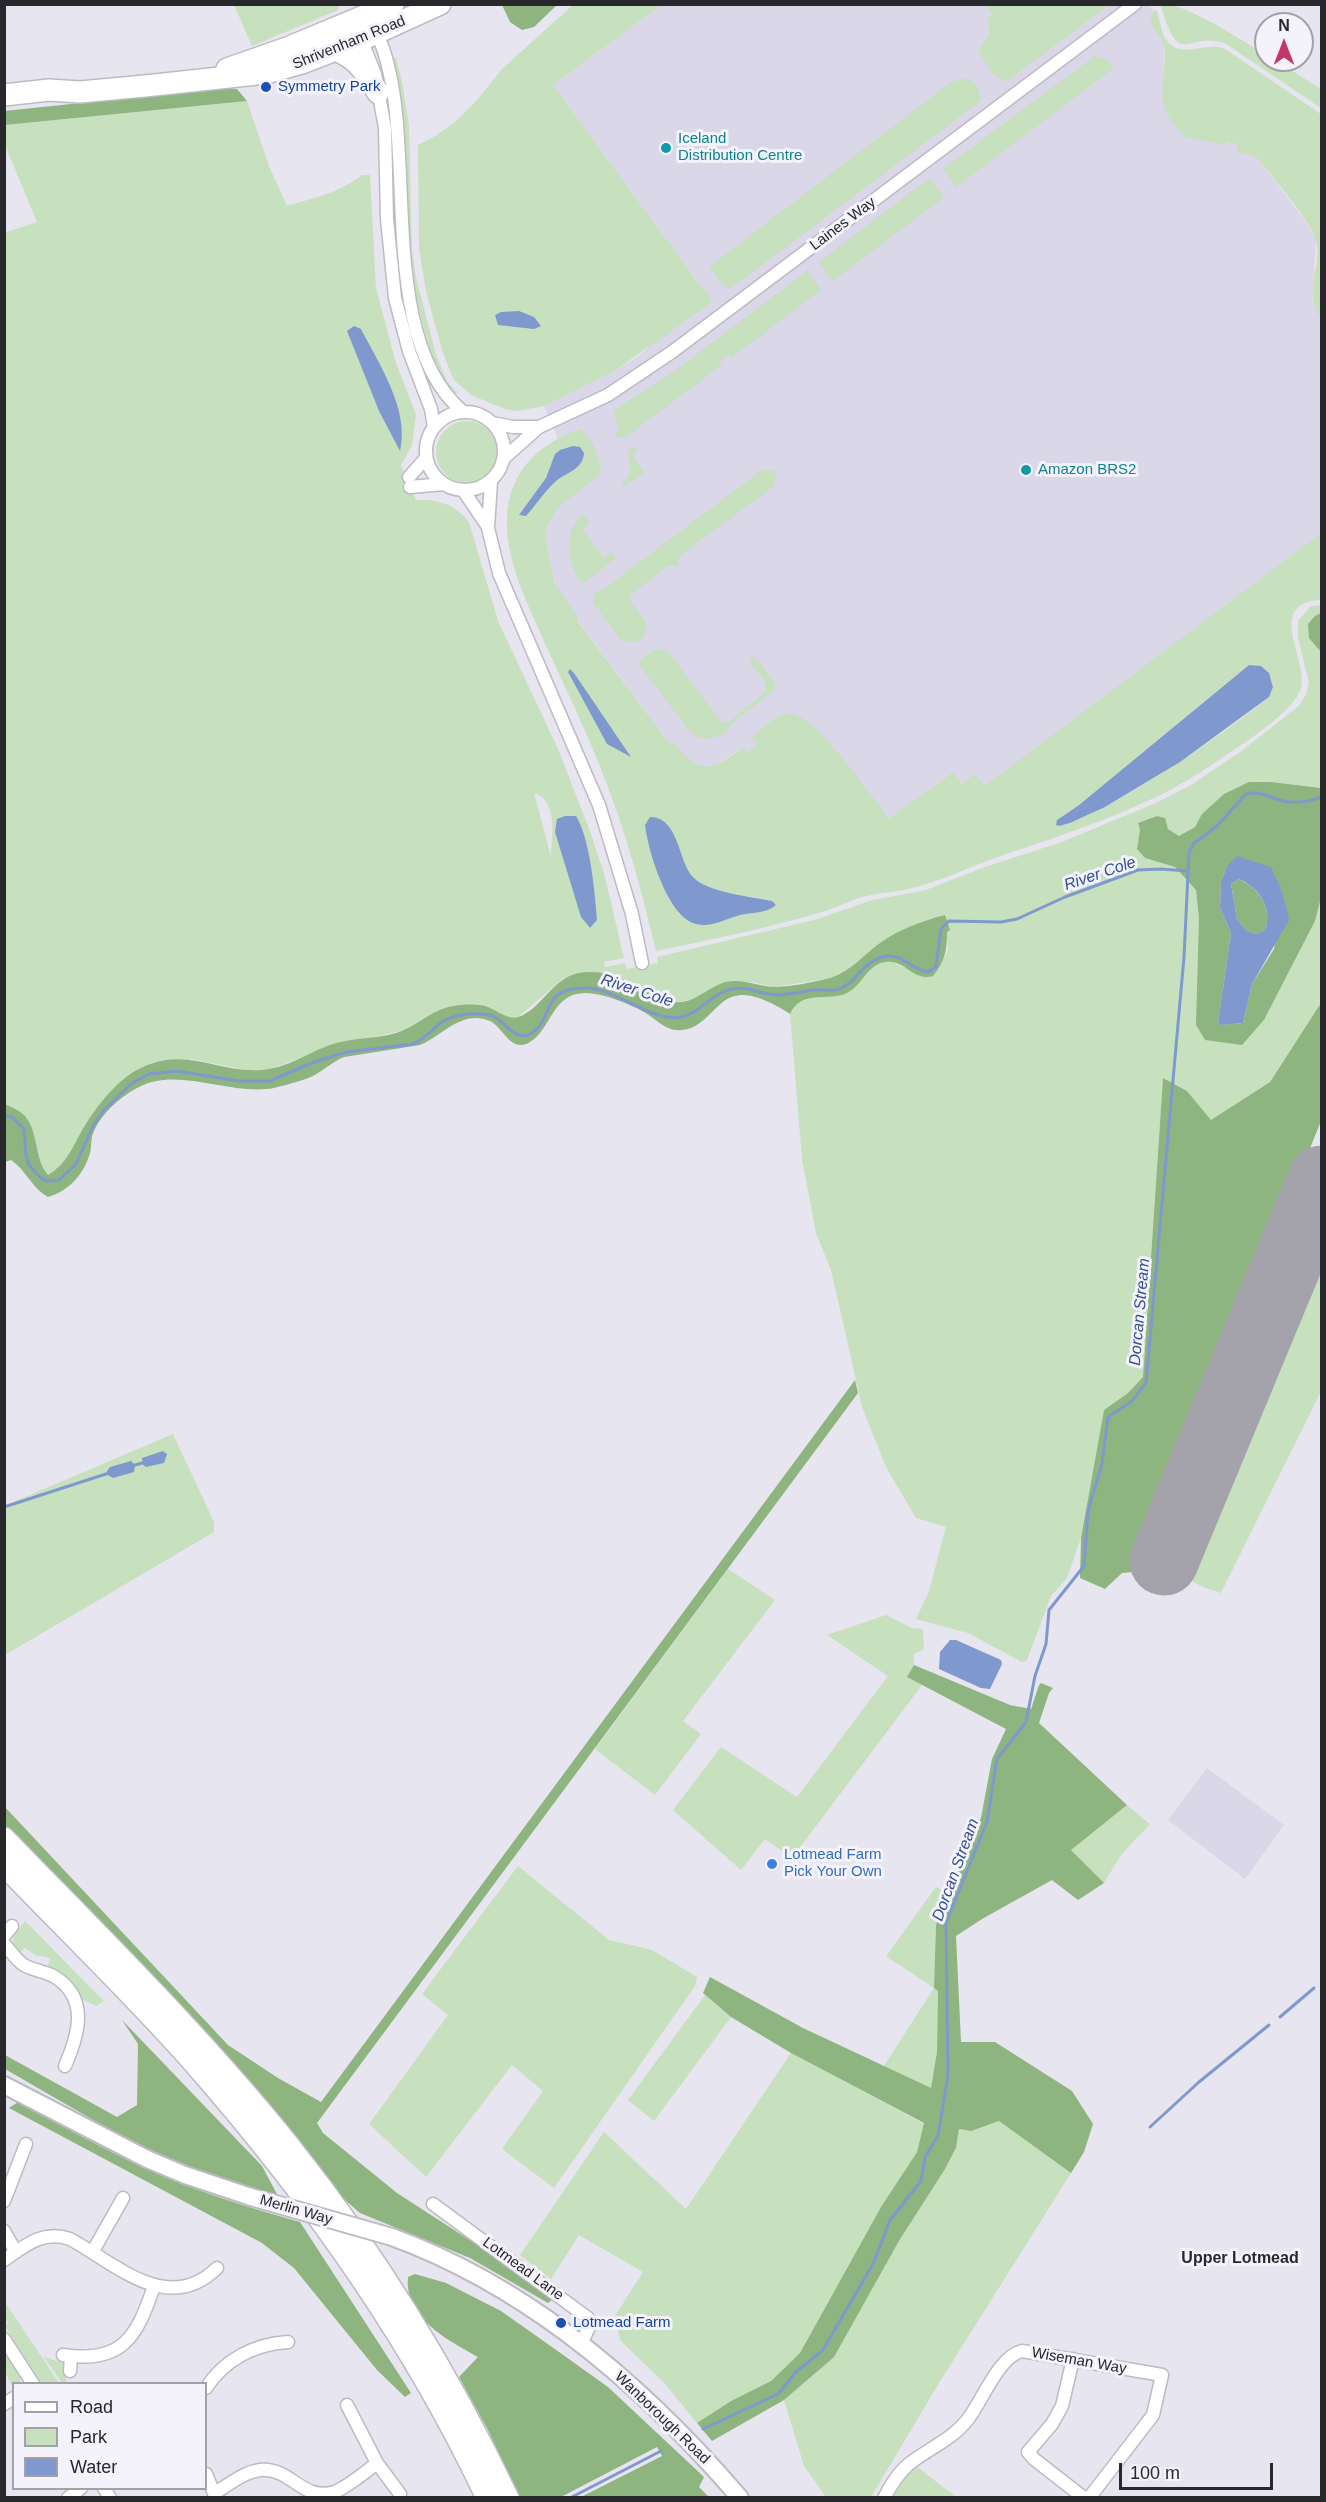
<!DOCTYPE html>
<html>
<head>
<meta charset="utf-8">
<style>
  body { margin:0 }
  #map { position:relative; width:1326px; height:2502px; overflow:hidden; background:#e7e5ef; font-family:Helvetica,sans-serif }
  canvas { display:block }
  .frame { position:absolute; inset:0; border:6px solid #28272b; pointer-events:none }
  .legend { position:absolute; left:12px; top:2382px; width:195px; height:108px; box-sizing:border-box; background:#f4f3fc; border:2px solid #a2a1a8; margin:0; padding:8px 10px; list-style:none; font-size:18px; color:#28272b }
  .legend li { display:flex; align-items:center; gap:12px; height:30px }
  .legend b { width:30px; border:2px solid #a2a1a8 }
  .north { position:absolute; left:1254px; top:12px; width:60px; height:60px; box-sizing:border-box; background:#f4f3fc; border:2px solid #a2a1a8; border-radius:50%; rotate:0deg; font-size:16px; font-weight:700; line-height:24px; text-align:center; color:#28272b }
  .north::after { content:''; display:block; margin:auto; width:21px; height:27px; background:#c23668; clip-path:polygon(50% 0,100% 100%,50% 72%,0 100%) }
  .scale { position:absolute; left:1119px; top:2463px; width:154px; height:27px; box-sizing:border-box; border:3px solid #28272b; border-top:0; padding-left:8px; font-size:18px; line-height:21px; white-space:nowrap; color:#28272b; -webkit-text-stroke:4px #f4f3fc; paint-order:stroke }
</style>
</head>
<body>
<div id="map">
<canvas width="1326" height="2502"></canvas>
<div class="frame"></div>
<ul class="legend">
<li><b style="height:8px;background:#fff"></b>Road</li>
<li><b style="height:16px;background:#c7e0be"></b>Park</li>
<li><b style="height:16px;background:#7f99ce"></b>Water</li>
</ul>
<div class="north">N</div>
<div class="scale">100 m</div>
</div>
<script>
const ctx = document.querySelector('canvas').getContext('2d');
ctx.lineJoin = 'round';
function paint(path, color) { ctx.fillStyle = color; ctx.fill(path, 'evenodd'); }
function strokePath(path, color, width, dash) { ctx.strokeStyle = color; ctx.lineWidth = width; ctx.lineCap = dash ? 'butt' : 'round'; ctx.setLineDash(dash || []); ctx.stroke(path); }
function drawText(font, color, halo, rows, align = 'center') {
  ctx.font = font + ' Helvetica,sans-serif'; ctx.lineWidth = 6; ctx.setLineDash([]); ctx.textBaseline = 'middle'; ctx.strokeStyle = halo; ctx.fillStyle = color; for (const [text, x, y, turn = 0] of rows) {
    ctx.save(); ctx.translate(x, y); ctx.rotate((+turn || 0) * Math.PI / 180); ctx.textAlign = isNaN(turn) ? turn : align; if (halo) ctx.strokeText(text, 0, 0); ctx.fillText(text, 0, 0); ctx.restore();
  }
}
paint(new Path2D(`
  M661,5H985L992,14L987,19L989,35L982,53L994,75L1006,82L1109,5H1149L1154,11L1152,13L1164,43L1163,101L1167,114L1185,137L1238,144L1237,153L1251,155L1258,159L1306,222L1316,240L1312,299L1322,318L1321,533L985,787L962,784L953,772L863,839L753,736L758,744L747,752L743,747L716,765L701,766L687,759L675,745L670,744L578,621L577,616L557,589L551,572L546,542L548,521L556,509L600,473L599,460L588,436L578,429L558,439L544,406L614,371L639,356L707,290L704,291L553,85Z
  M1207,1768L1284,1825L1245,1879L1168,1820Z`), '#d9d7e8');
paint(new Path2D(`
  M1061,4L1071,6L1109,5L1006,82L994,75L978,51L989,35L987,18L992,14L985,5Z
  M1163,4C1187,4 1243,41 1266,55V60H1275L1321,89V108L1226,44C1187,29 1180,72 1161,6Z
  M234,5H339L338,10L252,46Z
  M573,5H661L553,85L704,291L707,290L711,303L614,371L544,406L517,411L505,409L471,395L453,379L442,350L426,291L419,248L418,145L437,135L456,121L477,100L503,68Z
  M1156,9C1160,18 1160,28 1164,36C1179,63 1203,40 1225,49L1321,114V318C1300,288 1325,267 1315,238C1309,219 1272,177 1258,159L1251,155L1237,153V144L1226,142V145L1185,137C1178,129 1167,118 1164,106C1159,87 1167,65 1164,46C1162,32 1141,24 1156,9Z
  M1095,56L1106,59L1114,68L956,187L943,169Z
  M396,57L402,82L409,125L412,251L416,278L436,355L447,381L457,393L453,395L445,387L431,354L413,288L406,228L404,124L393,58Z
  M963,78L975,83L982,100L730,289L722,284L709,267L950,83Z
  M247,101L269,166L287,206C314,198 339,193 362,175H370L376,288L395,360L416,415L412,445L401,465L416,500C438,499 455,504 469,522L498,621L558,749L588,826L604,873L624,958L604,962L605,967L625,963L627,969L658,963L657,957L814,920L873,900L926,890L982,868L1062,842L1156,803L1191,785L1240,752L1299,706L1306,694L1309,683L1298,638V621L1311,606L1321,605V613L1315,616L1319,650L1321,652V788L1271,782L1203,813L1195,827L1179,836L1168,829L1165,818L1157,816L1138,823L1140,830L1137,849L1145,858L1175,867L1196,890L1199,919L1242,1045L1264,1020L1315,921L1321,898V1003L1270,1082L1211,1120L1187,1091L1163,1078L1143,1377L1128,1393L1104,1410L1081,1538L1067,1578L1051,1596L1027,1660L1022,1662L968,1633L916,1619L929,1591L946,1527L916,1518L886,1467L862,1407L831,1270L816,1233L802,1159L790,1014L793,1006C809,994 823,1000 838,994C857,988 865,967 884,962C893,959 898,966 906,968C916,970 928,968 939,969L948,950L945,915L929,919L891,937L880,943L851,968L838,976L825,979L774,987L752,982L711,989L694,999L678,1002L659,998L622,978L606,973L564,978L518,1017H507L496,1011H437L404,1030L363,1040L342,1042L271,1069L251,1071L191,1059L104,1099L92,1114L68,1158L59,1168L48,1175C35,1157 38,1133 25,1116C21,1111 11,1107 4,1104V233L37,222L5,145V125ZM534,793C558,800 552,836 551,857Z
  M930,178L944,197L833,281L819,262Z
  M807,271L821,290L731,358L728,354L719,361L722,365L627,436L618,438L615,433L619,430L613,411L675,371Z
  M436 452a31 31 0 1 1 62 0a31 31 0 1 1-62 0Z
  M580,429C592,437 599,455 601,470L598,476L556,509L547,527L546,542L554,583L577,616L578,622L670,744H675C699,777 715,769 743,747L747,752L758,744L752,737C762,729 775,715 787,713C813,710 873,798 889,819L953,772L962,784L975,774L985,786L1321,533V600C1264,602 1309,661 1301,688C1294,713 1235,749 1213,764C1143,812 1062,834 984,862C961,871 939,881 916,887C899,892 883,892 866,896C849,900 833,910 815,914C763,929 709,940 656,951C641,888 624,825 599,764C581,719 559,675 539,630C524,596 505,556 507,517C509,472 538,444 580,429ZM1249,665C1266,664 1279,681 1269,697C1231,728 1191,755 1149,781C1121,798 1091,817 1059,826L1057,820L1079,805ZM645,825L672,832C678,846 682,864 691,876C704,892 752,896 772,901C759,915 753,911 736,916C722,920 710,927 695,924C668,918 648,851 645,825Z
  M634,446L638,451L633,455L644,472L622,488L621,485C631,476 633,463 627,451Z
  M766,470L776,471L774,486L682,554L677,561L680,568L676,566H668L631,594L630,600L645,621L647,628L642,638L635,642L621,641L593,602V594L607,587L759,472Z
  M584,514L589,521L583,530L604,558L612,552L616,558L582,584C567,564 562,530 584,514Z
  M655,649L663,650L670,654L722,723L729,722L766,691L765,681L748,660L754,656L775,683L774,690L734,722L728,728L729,730C715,739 706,743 691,733L638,663Z
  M1321,1143V1218L1173,1570C1153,1584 1145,1573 1150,1552Z
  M1321,1233V1391L1221,1593C1197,1585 1189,1585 1183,1560Z
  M173,1434L214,1522V1532L5,1655L4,1506Z
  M728,1569L775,1600L683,1721L701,1734L655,1795L595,1749Z
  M886,1615L912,1628L923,1629L924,1649L914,1654V1665L908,1677L922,1685L792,1858L765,1839L741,1870L673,1810L721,1747L797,1797L888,1676L827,1635Z
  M1127,1805L1150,1824L1121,1855L1104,1883L1071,1850Z
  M518,1866L609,1940L652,1950L697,1977L695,1986L554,2188L502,2149L543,2091L512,2065L426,2177L369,2124L448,2015L422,1994Z
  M936,1887L946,1892L936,1925L934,1988L938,1991L937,2052L931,2089L884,2066L934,1988L886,1956Z
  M25,1921L104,2001L96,2006L84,2000L80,2001C75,1984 65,1971 47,1968L50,1958L35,1955L25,1948L20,1953L14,1946L13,1937Z
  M705,1995L731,2017L654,2121L628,2100Z
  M791,2053L924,2124L917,2152L881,2207L800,2353L771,2381L731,2401L697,2423L666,2385L620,2340L615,2316L643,2272L579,2235L551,2279L520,2255L604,2132L686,2209Z
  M999,2121L1071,2173L939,2383L871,2497H826L804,2466L784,2400L834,2356L899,2241L945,2169L956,2148L959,2129L971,2131Z
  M7,2305L59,2383H40L5,2326L8,2323L5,2317V2306Z
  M5,2346L21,2376L20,2383L14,2384L13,2387L5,2372Z
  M44,2357L63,2363L67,2383H62Z
  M915,2465L956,2497L891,2498Z`), '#c7e0be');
paint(new Path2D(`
  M502,5V4L557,5L534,27L522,30L510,22Z
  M225,88L237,89L247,101L5,125L4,111Z
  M1321,613V652L1309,638L1308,624L1315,616Z
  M1249,782H1271L1321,788V898L1315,921L1264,1020L1242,1045L1205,1040L1196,1025L1199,919L1196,890L1175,867L1145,858L1137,849L1140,830L1138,823L1157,816L1165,818L1168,829L1179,836L1195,827L1202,814L1224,794ZM1227,866L1282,891L1274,949L1252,984L1243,1023L1220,1025L1218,1023L1231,933L1220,908L1221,882Z
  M1239,879C1259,889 1273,908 1265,930L1256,934L1247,931L1237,919L1231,884Z
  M945,915L950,930L947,932C947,950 945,962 933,976C913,982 905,959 886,962C867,964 863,985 847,993C828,1002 801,989 790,1014C777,1005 751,991 735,996C726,998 719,1005 713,1011C704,1020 695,1029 682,1030C665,1032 656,1018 642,1011C629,1004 610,996 595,994C552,986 553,1029 530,1042C511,1054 503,1027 490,1021C462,1009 442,1036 420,1045L344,1057C332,1062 324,1070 313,1076C305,1080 282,1086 274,1088C231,1096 177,1066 139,1087C121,1096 102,1113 94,1131C90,1139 92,1146 90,1153C84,1174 69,1191 48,1197C31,1187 26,1170 11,1160L5,1162V1104C11,1107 21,1111 25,1116C39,1133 34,1158 48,1175C67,1164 73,1146 84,1127C96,1107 115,1083 135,1071C187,1042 219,1077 269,1069C294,1065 315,1048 340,1042C361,1037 383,1039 404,1030C421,1022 436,1008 454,1006C463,1004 476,1004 485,1006C496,1009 506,1020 518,1017C541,1010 552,978 579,973C601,969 624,978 643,988C654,994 661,1000 675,1002C695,1004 707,987 726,982C744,978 758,987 776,987C792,986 810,983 826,979C849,974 862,956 880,943C898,930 924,920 945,915Z
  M1321,1003V1121L1248,1302L1133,1572L1122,1573L1105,1589L1080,1578L1081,1538L1104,1410L1128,1393L1143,1377L1163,1078L1187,1091L1211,1120L1270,1082Z
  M855,1380L858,1393L317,2123L323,2133L397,2193L505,2263L553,2299L548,2303L470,2258L360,2213L337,2193L110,1934L5,1827L4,1806L228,2045L278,2078L321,2102Z
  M914,1665L1010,1705L1031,1709L1039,1685L1041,1683L1053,1688L1049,1693L1039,1723L1127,1805L1071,1850L1104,1883L1078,1900L1052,1880L982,1919L956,1936L961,2042H995L1072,2091L1093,2124L1084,2152L1071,2173L999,2121L971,2131L959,2129L956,2148L945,2169L899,2241L834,2357L784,2400L712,2441L697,2423L731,2401L771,2381L800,2353L881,2207L917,2152L924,2123L791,2053L731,2017L703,1993L710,1977L803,2028L931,2088L937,2052L938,1991L934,1988L936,1925L946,1892L981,1818L992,1759L1006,1729L907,1677Z
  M122,2020L262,2166L279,2198L206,2173L133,2143L5,2069V2055L117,2117L137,2105L138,2044Z
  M18,2102C70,2130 122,2160 178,2182C217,2198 258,2210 300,2222L411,2393L405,2397L377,2370L294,2268L262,2243L9,2108Z
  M415,2274L446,2283L501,2311L552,2347L608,2387L704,2477L699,2487L709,2497H581L662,2456L657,2447L561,2497H519L488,2430L459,2377L478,2357C448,2340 404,2318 408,2277Z`), '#8eb47f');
paint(new Path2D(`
  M519,311L534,317L541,326L534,329L498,325L495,315L501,312Z
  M354,326L361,329C379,364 410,410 400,451L379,411L347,331Z
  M573,446L580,447L584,453C583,470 566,472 555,482C544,492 536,505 526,516L519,515L546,478L555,454L560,450Z
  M1249,665L1261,666L1269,673L1273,687L1269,697L1180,762L1105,807L1070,823L1059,826L1056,825L1057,820L1079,805Z
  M570,669L574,673L631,757L607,744L568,672Z
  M565,816H576C590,838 595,893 597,920L590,928L581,917L555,832L557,819Z
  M650,817C679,817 678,861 693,877C706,892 753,897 772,901L776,905C766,914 749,912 737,916C723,920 710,928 696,924C668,918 648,851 645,825Z
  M1237,856L1271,867L1282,891L1289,920L1252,984L1243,1023L1220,1025L1218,1023L1231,933L1220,908L1221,882L1227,866ZM1239,879C1259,888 1273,908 1265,930L1256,934L1247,931L1237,919L1231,884Z
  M163,1451L167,1454L164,1463L146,1467L143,1465L142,1458Z
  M131,1461L135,1465L134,1472L113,1478L108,1475L107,1471L110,1467Z
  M950,1640H956L1001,1660L1002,1664L990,1689L981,1688L939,1669L940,1652Z`), '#7f99ce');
strokePath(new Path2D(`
  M4,1115L12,1117L24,1129L26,1156L29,1165L42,1179L49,1181L59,1180L76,1164L92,1128L103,1111L131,1084L149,1074L177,1071L239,1081H270L314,1062L347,1052L413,1044C423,1040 429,1033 438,1025C451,1014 473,1012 490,1015C503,1018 514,1041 528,1035C557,1022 536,987 587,988C617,989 653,1023 682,1017C701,1013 712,992 733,989C745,986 756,992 768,994C783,997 798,992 813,990C821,989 828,991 836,990C856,986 862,959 888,956C904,955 913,971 929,972L936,966L941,929L949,921L1001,922L1017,919L1065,897L1138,870L1161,869L1188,871
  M132,1466L142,1463
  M4,1507L109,1473
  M1280,2017L1314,1988
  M1150,2127L1199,2082L1269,2025
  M703,2429L778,2394L796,2372L823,2350L874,2262L890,2220L921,2181L925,2157L938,2136L948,2075L946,1923L987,1822L997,1759L1026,1722L1035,1676L1046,1644L1049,1610L1084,1566L1088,1511L1102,1464L1108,1417L1132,1401L1146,1383L1184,957L1189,853L1193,844L1217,826L1246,794C1260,790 1270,798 1283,801C1297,804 1309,801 1322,797
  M570,2498L661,2451`), '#7f99ce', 3);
strokePath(new Path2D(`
  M1164,1561L1322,1180`), '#a4a2aa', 69);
const street = new Path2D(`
  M371,30C381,37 385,54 388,66C414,165 379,341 463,412
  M359,34L375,74L385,128L387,219L395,298L409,351L431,409L434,427
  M426 451a39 39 0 1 1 78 0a39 39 0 1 1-78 0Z
  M492,423L513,427H539
  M503,459L539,427L608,395L672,352L1135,4
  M409,477L426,458
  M491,481L488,528L499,573L599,805L632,914L642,963
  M410,487L444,484
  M463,490L488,527
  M4,1936L12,1926
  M4,1944C11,1951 16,1960 24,1965C34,1971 46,1971 55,1977C90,1999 78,2036 65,2066
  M4,2201L26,2144
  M433,2204L588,2318L591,2323L581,2344
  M4,2231L16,2252
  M93,2251L123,2198
  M4,2260C26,2245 43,2230 70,2239C116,2264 168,2316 217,2268
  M4,2339L33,2384
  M63,2355C122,2364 137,2337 154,2286
  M1073,2359L1062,2406L1052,2424L1028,2452L1034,2459L1084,2498
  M70,2371L71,2356
  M206,2388C224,2360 254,2344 288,2342
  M4,2404L14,2398
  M377,2463L400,2494
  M206,2474L216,2498
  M104,2488L110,2498
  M215,2493C228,2485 244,2472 260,2470C292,2467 301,2502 335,2492C350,2485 364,2473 377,2463L347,2405
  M68,2498L81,2488
  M884,2498C891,2485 898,2473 909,2464C929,2448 952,2440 968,2419C983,2400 998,2357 1022,2351L1162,2375L1153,2415L1089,2498`);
const secondary = new Path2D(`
  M4,2085L147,2159L185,2175L251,2197
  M392,2237C529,2287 645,2387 740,2498`);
const highway = new Path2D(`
  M335,50C357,58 367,74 378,93
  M227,69L287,48L393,4
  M4,95L49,90L80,92L145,86L266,73L302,63L361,40L440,4
  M4,1838C102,1939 203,2038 291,2148C376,2255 449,2374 508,2498
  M4,1865C67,1931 133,1994 193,2062C309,2194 412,2338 487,2498`);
strokePath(street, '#bcbbc4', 15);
strokePath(secondary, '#bcbbc4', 20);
strokePath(highway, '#bcbbc4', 24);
strokePath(street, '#fff', 12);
strokePath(secondary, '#fff', 16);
strokePath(highway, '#fff', 21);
const secondaryBridge = new Path2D(`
  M251,2197L392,2237`);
strokePath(secondaryBridge, '#bcbbc4', 20, []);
strokePath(secondaryBridge, '#fff', 16);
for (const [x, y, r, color] of [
  [266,87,6,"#1a4fb4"],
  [666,148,6,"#0f9aa8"],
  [1026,470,6,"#0f9aa8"],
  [772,1864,6,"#3f7fe0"],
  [561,2323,6,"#1a4fb4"]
]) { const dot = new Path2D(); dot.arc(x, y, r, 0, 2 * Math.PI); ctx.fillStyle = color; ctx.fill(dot); strokePath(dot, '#f4f3fc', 2); }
drawText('15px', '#28272b', '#f4f3fc', [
  ["Shrivenham Road",349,43,-22],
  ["Laines Way",843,224,-37],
  ["Merlin Way",296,2210,16],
  ["Lotmead Lane",523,2269,36],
  ["Wiseman Way",1079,2361,10],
  ["Wanborough Road",662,2418,44]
]);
drawText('15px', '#164399', '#f4f3fc', [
  ["Symmetry Park",278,87],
  ["Lotmead Farm",573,2323]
], 'left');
drawText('15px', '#0d838f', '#f4f3fc', [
  ["Iceland",678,139],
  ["Distribution Centre",678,156],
  ["Amazon BRS2",1038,470]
], 'left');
drawText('15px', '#366cbe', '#f4f3fc', [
  ["Lotmead Farm",784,1855],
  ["Pick Your Own",784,1872]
], 'left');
drawText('italic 16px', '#325092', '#f4f3fc', [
  ["River Cole",1100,874,-19],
  ["River Cole",637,991,18],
  ["Dorcan Stream",1140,1312,-85],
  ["Dorcan Stream",956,1870,-70]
]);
drawText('bold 16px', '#28272b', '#f4f3fc', [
  ["Upper Lotmead",1240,2259]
]);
</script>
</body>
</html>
